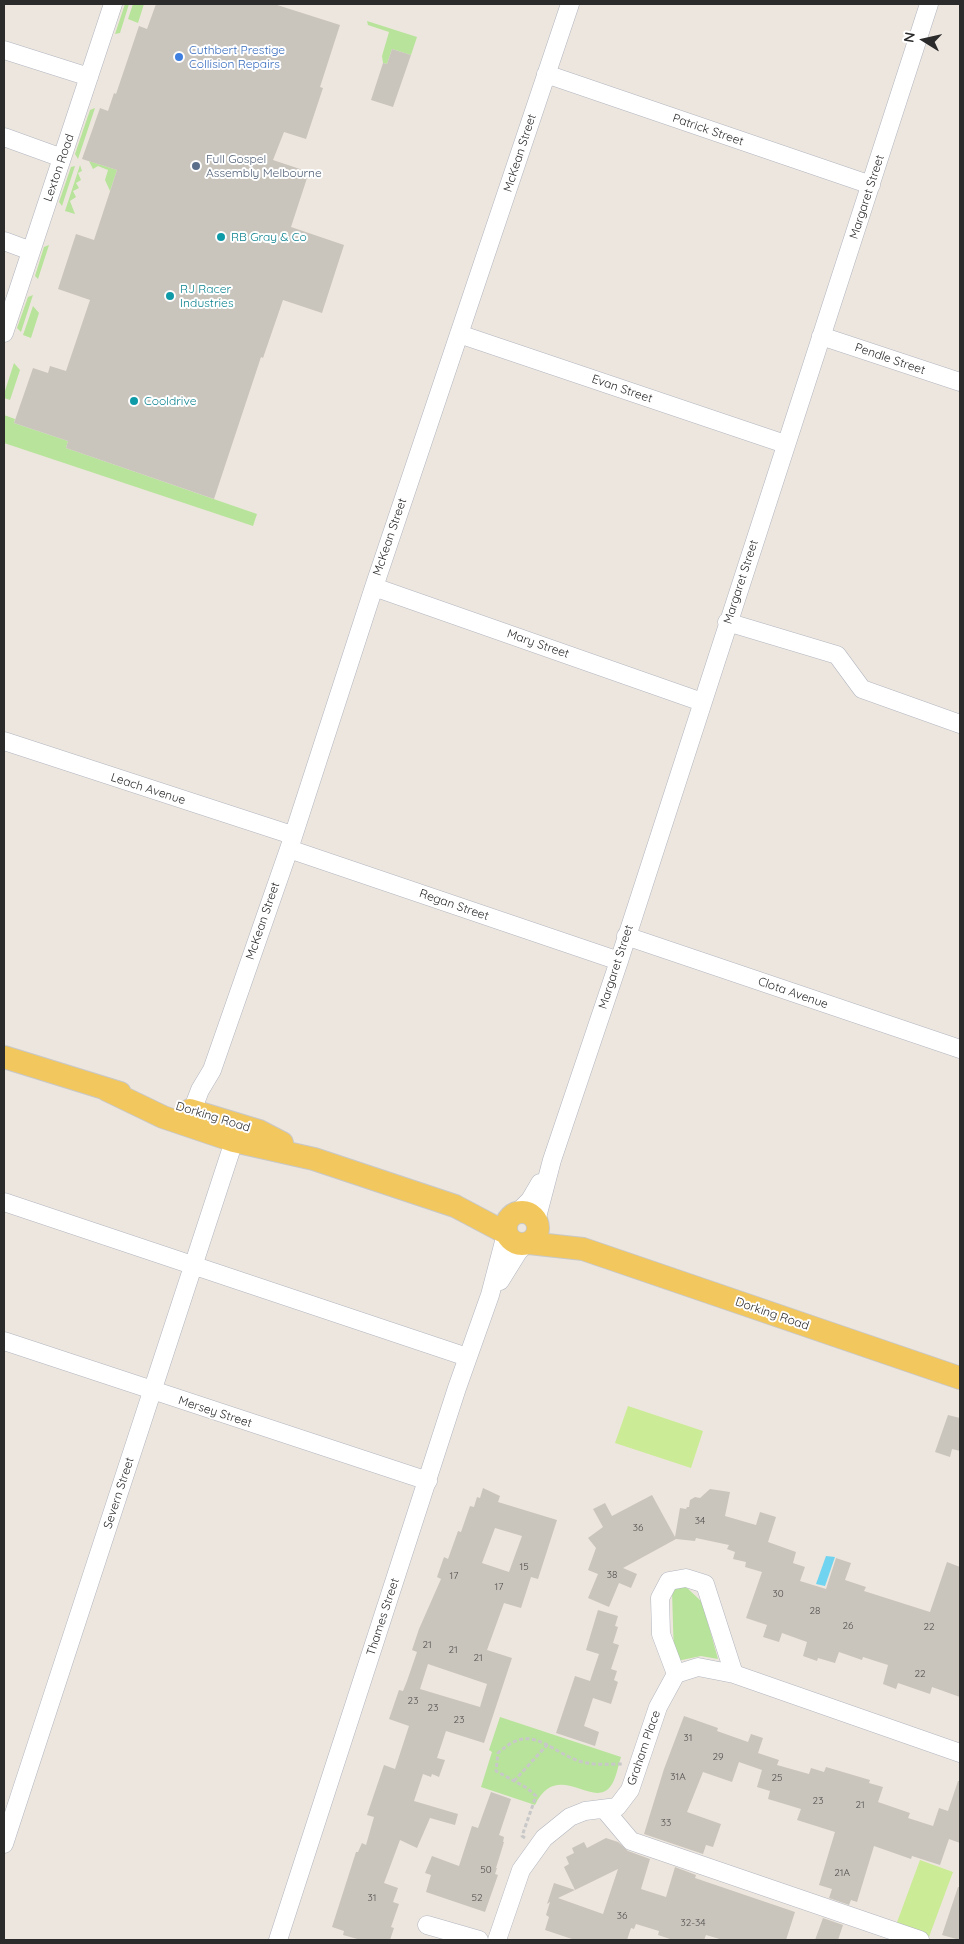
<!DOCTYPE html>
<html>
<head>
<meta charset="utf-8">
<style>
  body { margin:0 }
  #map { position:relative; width:964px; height:1944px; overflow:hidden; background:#ede6de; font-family:Quicksand,sans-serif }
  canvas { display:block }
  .frame { position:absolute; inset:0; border:5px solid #2b2b2b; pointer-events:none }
  .north { position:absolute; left:899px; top:15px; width:50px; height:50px; -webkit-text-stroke:4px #fff; paint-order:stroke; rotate:280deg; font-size:14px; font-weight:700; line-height:20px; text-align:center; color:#2b2b2b }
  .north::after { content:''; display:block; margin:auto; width:18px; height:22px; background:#2b2b2b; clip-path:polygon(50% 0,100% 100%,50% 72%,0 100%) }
</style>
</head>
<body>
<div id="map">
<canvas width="964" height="1944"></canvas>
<div class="frame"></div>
<div class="north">N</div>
</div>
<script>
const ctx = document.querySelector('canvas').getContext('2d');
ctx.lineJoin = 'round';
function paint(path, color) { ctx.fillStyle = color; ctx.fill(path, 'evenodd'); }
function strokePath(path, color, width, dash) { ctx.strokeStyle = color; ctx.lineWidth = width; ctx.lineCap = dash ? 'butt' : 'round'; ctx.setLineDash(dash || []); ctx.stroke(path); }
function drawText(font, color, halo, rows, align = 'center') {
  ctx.font = font + ' Quicksand,sans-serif'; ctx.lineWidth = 4; ctx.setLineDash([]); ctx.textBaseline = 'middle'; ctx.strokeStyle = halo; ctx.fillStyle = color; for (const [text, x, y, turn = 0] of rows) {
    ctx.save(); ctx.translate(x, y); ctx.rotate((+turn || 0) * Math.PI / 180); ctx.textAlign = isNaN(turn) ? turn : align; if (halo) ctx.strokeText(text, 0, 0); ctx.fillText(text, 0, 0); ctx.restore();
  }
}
paint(new Path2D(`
  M125,4H129L120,33L115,34Z
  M133,4H144L138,23L128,19Z
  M367,21L417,37L411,55L392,49L387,64L383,63L382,56L389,32L368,25Z
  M95,108L78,159L75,154L90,110Z
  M89,161L117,170L110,191L105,180L108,170L98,166L93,169Z
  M80,165L82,171L78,173L81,180L76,183L79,188L73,191L76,197L70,201L75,214L65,211Z
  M75,166L62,206L59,202L71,167Z
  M49,245L38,279L35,276L44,247Z
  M33,295L21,332L17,328L28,297Z
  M33,306L39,313L31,338L23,335Z
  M14,363L20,370L10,400L4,398V394Z
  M4,415L15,419L14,423L68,441L66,448L257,514L253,526L4,443Z
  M685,1586L702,1602L718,1659L701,1656L677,1661L674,1657L672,1591L678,1587Z
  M500,1717L621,1757C618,1766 616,1780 610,1787C592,1809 557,1759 535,1805L481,1787L492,1752L489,1750Z`), '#b7e49a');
paint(new Path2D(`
  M628,1406L703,1431L691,1468L615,1443Z
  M920,1860L953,1872L929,1937L896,1925Z`), '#cbeb96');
paint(new Path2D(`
  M826,1556L835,1557L825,1586L816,1584Z`), '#70d4f0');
paint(new Path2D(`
  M156,4H274L340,25L320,87L323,88L306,139L284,132L273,160L309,172L291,227L344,245L322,313L283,300L263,358L261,357L214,499L66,448L68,441L14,423L33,368L48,373L50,366L66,371L90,300L58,289L76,234L94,240L117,170L82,159L100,108L108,111L114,93L116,94L139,26L147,29Z
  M392,49L411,55L393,107L371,100L383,63L387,64Z
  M948,1415L960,1418V1451L952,1449L950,1457L935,1452Z
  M483,1488L500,1496L498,1502L557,1520L538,1579L531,1577L521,1608L504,1603L487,1650L512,1658L484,1743L446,1731L437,1758L445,1760L439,1777L432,1774L431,1777L423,1774L414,1801L458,1814L455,1825L430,1818L417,1848L400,1840L384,1883L398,1888L393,1902L399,1904L391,1927L394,1928L390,1940H361L343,1935L344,1931L332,1927L356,1852H358L362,1843L366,1845L374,1817L367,1815L384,1765L395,1769L409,1726L389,1719L399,1690L403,1691L407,1681L417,1652L412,1650L419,1629L441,1579L437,1577L444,1557L448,1559L458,1531L461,1532L470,1506L474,1507L477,1497L480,1498ZM495,1528L522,1536L509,1572L482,1563ZM428,1664L487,1684L480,1707L420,1689Z
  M710,1489L730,1492L725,1516L756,1525L760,1512L776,1517L768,1542L796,1552L793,1563L805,1567L800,1581L826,1589L836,1558L851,1563L845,1580L866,1587L864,1591L930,1612L947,1562L960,1567V1697L932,1687L930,1694L898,1683L896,1689L883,1684L888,1665L863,1657L862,1660L839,1652L835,1663L818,1658L817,1661L803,1656L807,1642L782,1633L779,1642L763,1637L767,1625L746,1618L762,1572L745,1567L746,1562L733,1559L735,1552L727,1549L729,1545L696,1538L695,1541L676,1539L623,1568L637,1574L631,1588L619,1583L609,1607L588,1598L598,1574L588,1570L596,1548L588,1538L603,1527L593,1509L605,1503L612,1516L652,1495L675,1537L680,1508L686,1509L687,1507H689L690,1500L695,1497L700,1498Z
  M598,1610L618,1616L615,1626L618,1627L613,1643L619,1645L611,1669L617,1671L614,1680L618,1682L611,1704L593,1698L584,1726L599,1732L595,1746L556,1733L575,1676L590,1681L599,1654L586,1650Z
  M684,1716L718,1728L717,1731L748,1742L751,1734L763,1738L758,1753L779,1760L777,1765L809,1774L811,1768L824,1772L826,1767L870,1780L869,1783L883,1787L878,1802L910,1813L908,1818L933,1826L939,1808L948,1811L958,1781H960V1843L949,1839L940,1865L912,1856L911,1859L874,1846L857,1902L851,1900L849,1905L829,1898L832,1889L819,1885L835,1832L797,1820L801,1809L768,1799L770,1791L757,1787L762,1770L739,1762L732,1782L703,1772L687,1812L721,1824L713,1847L706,1845L703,1854L644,1834L664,1769Z
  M491,1792L511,1799L499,1835L504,1837L503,1842H504L496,1868H497L495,1874L498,1875L485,1912L426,1892L431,1875L425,1873L432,1856L459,1866L472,1826L478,1828Z
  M606,1838L618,1842L628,1851L650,1859L641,1889L666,1897L675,1867L696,1875L695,1878L795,1912L786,1940H723L706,1935L704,1940H673L658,1935L659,1931L636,1924L634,1929L631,1928L627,1940H575L545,1930L549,1917L546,1915L550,1902L547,1904L554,1883L575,1890L558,1898L603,1914L618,1869L575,1890L564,1867L569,1864L566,1857L574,1853L572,1848L584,1842L587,1848Z
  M958,1887H960V1940L942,1935Z
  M823,1918L843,1925L838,1940H815Z`), '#c9c4bc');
const minor = new Path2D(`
  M4,50L89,77
  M546,74L871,185
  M4,137L62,158
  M4,241L31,251
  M4,333L113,4
  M459,334L785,444
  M821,336L960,382
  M374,587L702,702
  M727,622L837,655L862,689L960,724
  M4,741L292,835
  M289,849L619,961
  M626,936L960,1049
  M192,1111L200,1090L212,1070L289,849L374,587L570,4
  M4,1202L467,1357
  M518,1212L530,1200L540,1183
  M536,1221L552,1160L619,961L929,4
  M500,1281L518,1252L525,1244
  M4,1341L428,1481
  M676,1674L661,1634L660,1598L669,1581L686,1578L705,1584L734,1674
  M604,1809L631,1841L920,1940
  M4,1844L234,1141
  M427,1925L479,1940
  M278,1940L457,1388L490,1295L506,1234
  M497,1940L521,1870L544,1838L570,1817L585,1811L617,1807L630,1790L658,1707L676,1674L698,1667L734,1674L960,1753`);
const major = new Path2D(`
  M4,1057L120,1093
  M107,1090L163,1117L234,1141L314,1159L455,1206L506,1233
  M190,1110L259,1131L282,1143
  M506 1228a16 16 0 1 1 32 0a16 16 0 1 1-32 0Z
  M529,1243L583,1249L960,1378`);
strokePath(minor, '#b1b5bf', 19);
strokePath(major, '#c8c8c8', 24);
strokePath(new Path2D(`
  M514,1781L548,1744
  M525,1838L522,1836L536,1796L527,1788L496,1771L498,1753C530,1724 543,1746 574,1759C588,1766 608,1764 623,1764`), '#c8c8c8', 3, [4, 2.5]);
strokePath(minor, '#fff', 18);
strokePath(major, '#f2c75e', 22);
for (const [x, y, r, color] of [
  [179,57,5,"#3f7fe0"],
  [196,166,5,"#5c6f8a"],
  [221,237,5,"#0f9aa8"],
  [170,296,5,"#0f9aa8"],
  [134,401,5,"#0f9aa8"]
]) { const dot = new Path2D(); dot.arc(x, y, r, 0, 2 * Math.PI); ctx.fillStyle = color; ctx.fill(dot); strokePath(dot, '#fff', 2); }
drawText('10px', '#52514f', null, [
  ["34",700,1521],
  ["36",638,1528],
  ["15",524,1567],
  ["38",612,1575],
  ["17",454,1576],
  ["17",499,1587],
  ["30",778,1594],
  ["28",815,1611],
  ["26",848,1626],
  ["22",929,1627],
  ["21",427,1645],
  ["21",453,1650],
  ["21",478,1658],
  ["22",920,1674],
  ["23",413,1701],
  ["23",433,1708],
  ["23",459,1720],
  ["31",688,1738],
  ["29",718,1757],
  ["31A",678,1777],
  ["25",777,1778],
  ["23",818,1801],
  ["21",860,1805],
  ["33",666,1823],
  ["50",486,1870],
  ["21A",842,1873],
  ["31",372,1898],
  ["52",477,1898],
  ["36",622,1916],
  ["32-34",693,1923]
]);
drawText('12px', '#366cbe', '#fff', [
  ["Cuthbert Prestige",189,50],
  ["Collision Repairs",189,64]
], 'left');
drawText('12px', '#2b2b2b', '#fff', [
  ["Patrick Street",708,130,19],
  ["McKean Street",520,153,-72],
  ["Lexton Road",59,168,-71],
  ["Margaret Street",867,197,-72],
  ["Pendle Street",890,359,19],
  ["Evan Street",622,389,19],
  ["McKean Street",390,537,-71],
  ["Margaret Street",741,582,-72],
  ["Mary Street",538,644,19],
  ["Leach Avenue",148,789,18],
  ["Regan Street",454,905,19],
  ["McKean Street",263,921,-71],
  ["Margaret Street",616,967,-72],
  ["Clota Avenue",793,993,19],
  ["Dorking Road",213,1117,17],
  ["Dorking Road",772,1314,19],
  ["Mersey Street",215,1412,18],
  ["Severn Street",119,1493,-72],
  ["Thames Street",383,1617,-72],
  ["Graham Place",644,1748,-71]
]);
drawText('12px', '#4e5e75', '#fff', [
  ["Full Gospel",206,159],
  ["Assembly Melbourne",206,173]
], 'left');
drawText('12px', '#0d838f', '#fff', [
  ["RB Gray & Co",231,237],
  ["RJ Racer",180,289],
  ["Industries",180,303],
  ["Cooldrive",144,401]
], 'left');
</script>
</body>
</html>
